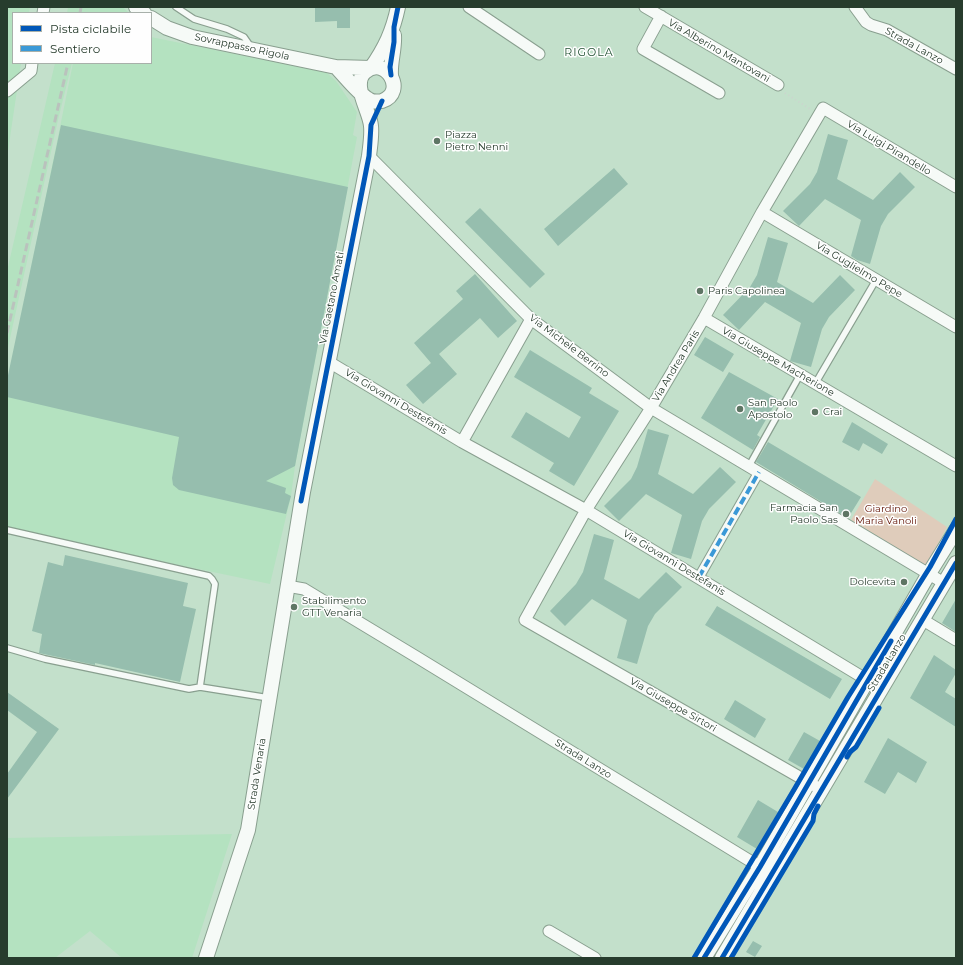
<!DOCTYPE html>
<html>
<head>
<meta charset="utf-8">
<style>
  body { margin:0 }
  #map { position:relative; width:963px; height:965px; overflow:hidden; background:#c3e0cb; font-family:Montserrat,sans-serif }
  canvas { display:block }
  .frame { position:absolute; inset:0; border:8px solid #273c2d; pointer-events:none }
  .legend { position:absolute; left:12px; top:12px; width:140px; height:52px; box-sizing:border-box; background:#fefefe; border:1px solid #a8b0aa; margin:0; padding:5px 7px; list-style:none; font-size:12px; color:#273c2d }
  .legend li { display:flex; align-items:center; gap:8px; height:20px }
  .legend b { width:20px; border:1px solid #a8b0aa }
</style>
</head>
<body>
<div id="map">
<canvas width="963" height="965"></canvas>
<div class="frame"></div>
<ul class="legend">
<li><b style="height:5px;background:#0057b8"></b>Pista ciclabile</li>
<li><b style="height:5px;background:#3b99d7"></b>Sentiero</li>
</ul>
</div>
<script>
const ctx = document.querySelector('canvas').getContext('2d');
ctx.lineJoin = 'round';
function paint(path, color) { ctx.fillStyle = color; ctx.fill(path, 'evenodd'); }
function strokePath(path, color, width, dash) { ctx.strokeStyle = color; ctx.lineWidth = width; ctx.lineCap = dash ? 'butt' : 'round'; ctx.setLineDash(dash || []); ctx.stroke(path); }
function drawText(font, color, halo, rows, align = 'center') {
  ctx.font = font + ' Montserrat,sans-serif'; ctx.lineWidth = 3; ctx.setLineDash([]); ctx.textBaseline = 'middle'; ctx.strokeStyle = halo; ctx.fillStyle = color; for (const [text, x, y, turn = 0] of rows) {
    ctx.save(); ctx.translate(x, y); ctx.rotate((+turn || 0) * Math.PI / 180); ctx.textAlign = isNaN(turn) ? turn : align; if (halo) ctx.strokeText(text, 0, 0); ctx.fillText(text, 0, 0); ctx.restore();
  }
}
paint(new Path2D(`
  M7,7H30L29,13H13V63H21L7,158Z
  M68,7H123L129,13H67Z
  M151,37L327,73L336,81L357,112L353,135L357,137L295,466L291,496L270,584L7,529V388L73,63H151Z
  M55,63H72L58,120L7,352V271Z
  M232,834L192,958H122L90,931L55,958H7V838Z`), '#b4e2c0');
paint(new Path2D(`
  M875,479L947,527L926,566L851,520Z`), '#dfccbb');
paint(new Path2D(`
  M321,7H350V28H337V21L315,22V8Z
  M61,125L348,187L295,466L266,481L286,488L285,493L291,496L286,514L179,490L173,485L172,478L179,437L7,397V380Z
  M828,134L848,140L837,179L873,200L900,172L915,187L888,214L881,226L870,264L857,260L851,256L861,220L825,199L799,226L783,211L810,184L817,172Z
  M614,168L628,184L558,246L544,229Z
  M480,208L545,274L530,288L465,222Z
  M768,237L788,243L777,282L813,303L840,275L855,290L829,317L822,329L811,367L790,361L801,323L765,302L739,330L723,315L750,287L757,275Z
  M475,274L517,321L498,338L480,318L439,354L457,374L423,404L406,385L431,363L414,343L463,299L456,291Z
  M705,337L734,354L723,372L694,355Z
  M530,350L592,388L589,393L619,411L574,486L549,471L554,463L511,437L526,412L569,438L581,417L514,377Z
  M729,372L778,399L757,435L760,437L753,450L701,418Z
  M852,422L888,444L882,454L863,443L859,451L842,442Z
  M648,429L669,435L658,474L693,494L720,467L736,482L709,509L702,521L691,559L671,553L682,515L646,494L619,521L604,506L631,479L637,467Z
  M768,442L861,497L848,518L756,462Z
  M594,534L614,540L604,579L639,599L666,572L682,587L655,614L648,626L637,664L617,658L627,620L592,599L565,626L550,611L576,584L583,572Z
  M65,555L188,583L183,606L196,609L180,682L95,663V665L39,653L42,634L32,631L48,562L63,566Z
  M956,599V632L942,623Z
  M717,606L842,679L830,699L705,625Z
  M934,655L956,670V673L945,692L956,699V727L910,698Z
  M7,692L59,729L7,799V774L37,732L7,710Z
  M735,700L766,719L755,738L724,719Z
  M804,732L820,741L804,769L788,760Z
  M888,738L927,762L916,783L898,772L885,794L864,782Z
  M758,800L778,812L757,849L737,837Z
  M753,941L762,946L755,957L746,952Z`), '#96beae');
const service = new Path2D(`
  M176,7L194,19L227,29L244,37L251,47
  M815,384L876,280
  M749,466L800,375
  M7,530L209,576L212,579L215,584L200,687
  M7,648L45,659L189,689L200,687L269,698`);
const pedestrian = new Path2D(`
  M699,577L759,472`);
const minor = new Path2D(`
  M469,7L539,54
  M645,7L778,85
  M855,7L866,22L871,25L887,30L956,69
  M43,13L44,7
  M661,16L643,49L719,93
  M7,91L31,71L32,63
  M369,156L531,319L651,408L944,583
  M762,212L956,327
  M704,318L956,466
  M329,362L462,442L586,510L882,689
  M462,442L531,319
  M287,586L304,589L415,656L765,870
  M923,620L956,640
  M822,790L525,620L586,510L651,408L704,318L762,212L823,108L956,187
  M549,931L595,958`);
const tertiary = new Path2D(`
  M136,7L144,13
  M151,18L167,28L192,37L336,67L371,68
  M371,68C385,48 393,31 398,7
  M391,75C390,62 395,49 394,35
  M206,958L248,830L303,492L369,156C370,147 372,136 371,126C370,111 351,84 365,72C385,54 408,92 382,101C377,102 372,102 368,99C357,92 345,76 336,67
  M704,958L760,867L928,575L956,530
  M722,958L956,563`);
strokePath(service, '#899f8f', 8);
strokePath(pedestrian, '#899f8f', 11);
strokePath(minor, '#899f8f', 13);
strokePath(tertiary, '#899f8f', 16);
strokePath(new Path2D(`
  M785,93L810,109`), '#ccd4ce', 2, [1, 3]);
strokePath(service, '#f6faf7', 5.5);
strokePath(pedestrian, '#f6faf7', 9);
strokePath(minor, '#f6faf7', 11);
strokePath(tertiary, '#f6faf7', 14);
strokePath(new Path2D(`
  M80,13L81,7
  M7,333L68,63`), '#bac2bd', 3, [8, 4]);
strokePath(new Path2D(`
  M699,577L759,472`), '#3b99d7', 4, [8, 4]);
strokePath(new Path2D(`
  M391,75L390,67L394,42V27L398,7
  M301,501L369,156L371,125L382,101
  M847,757L850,752L856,747L879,708
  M694,958L795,788L848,697L930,567L956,519
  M704,958L760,867L891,641
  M722,958L956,563
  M731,958L813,821L814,814L818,806`), '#0057b8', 5);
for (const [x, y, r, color] of [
  [437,141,4,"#5e7564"],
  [700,291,4,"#5e7564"],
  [740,409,4,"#5e7564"],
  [815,412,4,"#5e7564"],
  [846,514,4,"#5e7564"],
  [904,582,4,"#5e7564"],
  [294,607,4,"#5e7564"]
]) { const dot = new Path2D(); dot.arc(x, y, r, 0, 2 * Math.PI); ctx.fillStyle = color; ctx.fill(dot); strokePath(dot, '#fefefe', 1.5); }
drawText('10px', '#273c2d', '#fefefe', [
  ["Strada Lanzo",914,46,29],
  ["Sovrappasso Rigola",242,47,12],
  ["Via Alberino Mantovani",719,51,30],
  ["Via Luigi Pirandello",889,148,31],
  ["Via Guglielmo Pepe",859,270,31],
  ["Via Gaetano Amati",332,298,-79],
  ["Via Michele Berrino",569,346,37],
  ["Via Giuseppe Macherione",778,362,30],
  ["Via Andrea Paris",676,366,-59],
  ["Via Giovanni Destefanis",396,402,31],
  ["Via Giovanni Destefanis",674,563,31],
  ["Strada Lanzo",887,663,-59],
  ["Via Giuseppe Sirtori",673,705,30],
  ["Strada Lanzo",583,759,32],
  ["Strada Venaria",257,774,-81]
]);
drawText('10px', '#273c2d', '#fefefe', [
  ["Piazza",445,135],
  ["Pietro Nenni",445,147],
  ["Paris Capolinea",708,291],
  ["San Paolo",748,403],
  ["Apostolo",748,415],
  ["Crai",823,412],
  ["Farmacia San",838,508,"right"],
  ["Paolo Sas",838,520,"right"],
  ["Dolcevita",896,582,"right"],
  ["Stabilimento",302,601],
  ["GTT Venaria",302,613]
], 'left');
drawText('10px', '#621305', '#fefefe', [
  ["Giardino",886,509],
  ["Maria Vanoli",886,521]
]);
ctx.letterSpacing = '1px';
drawText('11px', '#225233', '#fefefe', [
  ["RIGOLA",589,53]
]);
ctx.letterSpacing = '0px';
</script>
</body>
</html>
